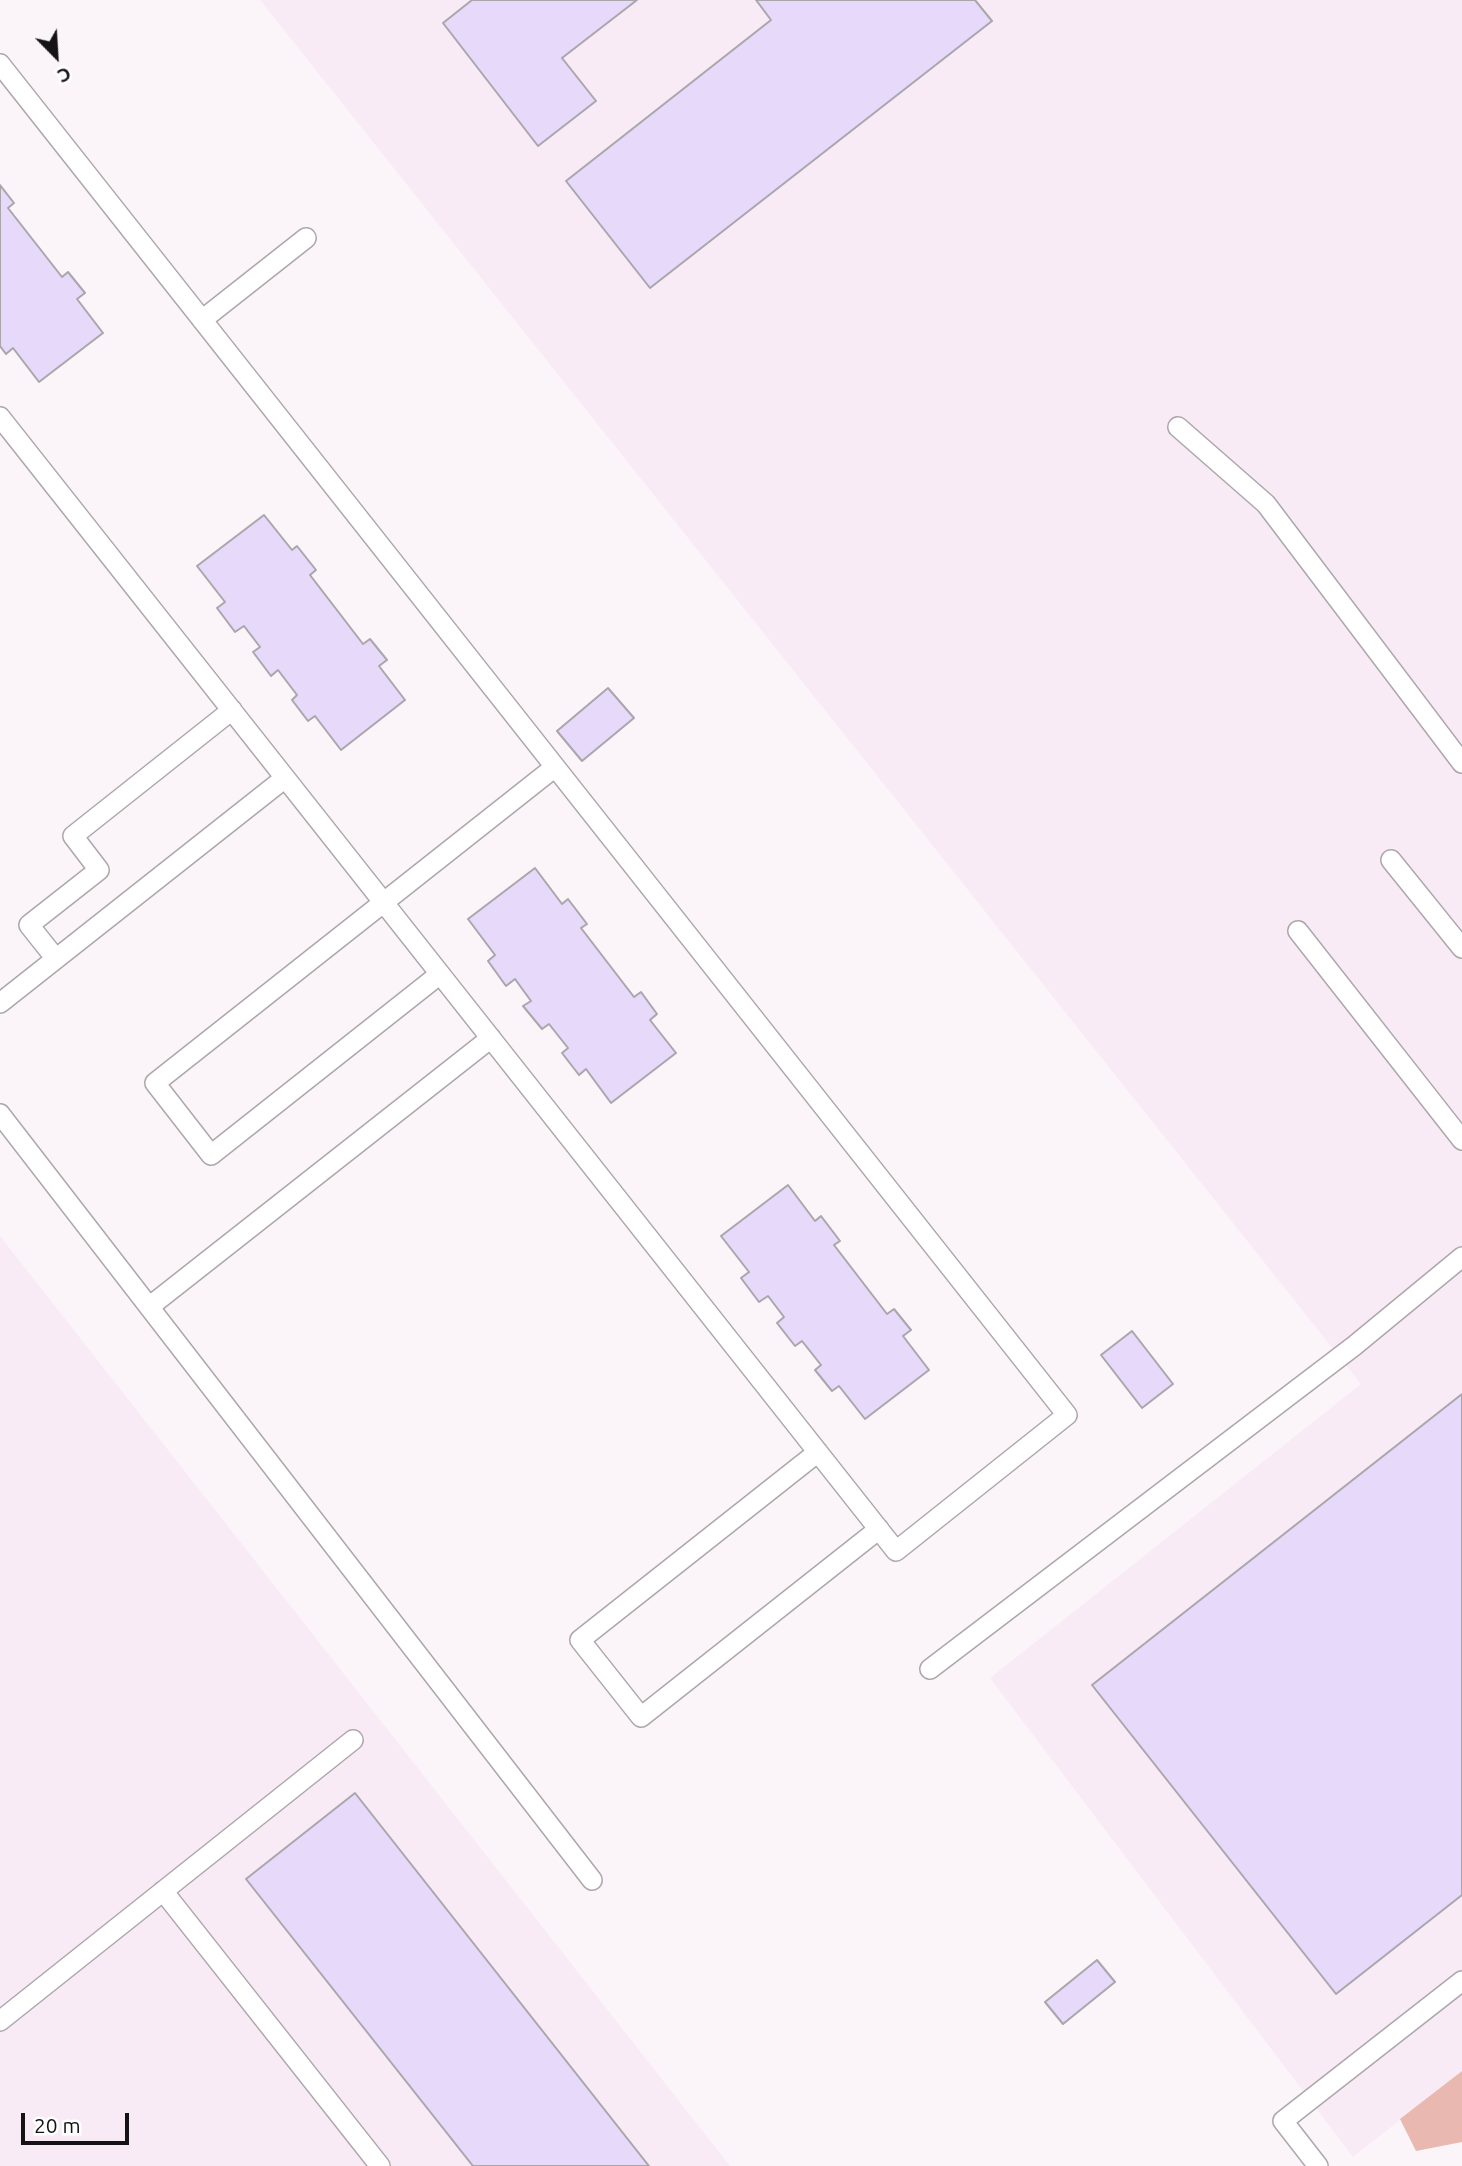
<!DOCTYPE html>
<html>
<head>
<meta charset="utf-8">
<style>
  body { margin:0 }
  #map { position:relative; width:1462px; height:2166px; overflow:hidden; background:#fbf5f9; font-family:Ubuntu,sans-serif }
  canvas { display:block }
  .north { position:absolute; left:21px; top:21px; width:70px; height:70px; -webkit-text-stroke:5px #fff; paint-order:stroke; rotate:156deg; font-size:19px; font-weight:700; line-height:28px; text-align:center; color:#151314 }
  .north::after { content:''; display:block; margin:auto; width:24px; height:32px; background:#151314; clip-path:polygon(50% 0,100% 100%,50% 72%,0 100%) }
  .scale { position:absolute; left:21px; top:2113px; width:108px; height:32px; box-sizing:border-box; border:4px solid #151314; border-top:0; padding-left:9px; font-size:21px; line-height:24px; white-space:nowrap; color:#151314; -webkit-text-stroke:5px #fff; paint-order:stroke }
</style>
</head>
<body>
<div id="map">
<canvas width="1462" height="2166"></canvas>
<div class="north">С</div>
<div class="scale">20 m</div>
</div>
<script>
const ctx = document.querySelector('canvas').getContext('2d');
ctx.lineJoin = 'round';
function paint(path, color) { ctx.fillStyle = color; ctx.fill(path, 'evenodd'); }
function strokePath(path, color, width, dash) { ctx.strokeStyle = color; ctx.lineWidth = width; ctx.lineCap = dash ? 'butt' : 'round'; ctx.setLineDash(dash || []); ctx.stroke(path); }
paint(new Path2D(`
  M260,0H1462V2071L1353,2157L990,1678L1361,1384Z
  M0,1236L355,1688L730,2166H0Z`), '#f8ebf6');
paint(new Path2D(`
  M1462,2071V2142L1416,2151L1400,2119Z`), '#e8b8b1');
const building = new Path2D(`
  M472,0H637L562,58L596,101L538,146L443,23Z
  M756,0H975L992,21L650,288L566,181L771,20Z
  M0,185L14,203L8,208L62,277L68,272L85,293L77,299L103,333L39,382L13,348L6,354L0,346Z
  M264,515L292,550L297,546L316,570L310,575L363,644L370,639L387,660L379,666L405,700L341,750L315,716L308,721L292,700L297,695L278,670L271,676L253,652L260,647L244,626L235,632L217,608L225,602L197,566Z
  M608,688L634,718L582,761L557,731Z
  M535,868L562,904L568,899L587,924L581,928L634,997L641,992L657,1014L650,1020L676,1053L611,1103L586,1069L579,1075L562,1053L568,1048L549,1024L542,1029L523,1006L531,1001L515,979L506,986L488,961L495,955L468,919Z
  M788,1185L815,1221L821,1216L840,1241L834,1245L887,1314L894,1309L911,1330L903,1336L929,1370L865,1419L839,1386L832,1391L815,1370L821,1365L802,1341L795,1346L777,1323L784,1317L768,1296L759,1302L741,1278L749,1272L721,1236Z
  M1132,1331L1173,1384L1142,1408L1101,1355Z
  M1462,1394V1895L1336,1994L1092,1685Z
  M355,1793L649,2166H473L246,1879Z
  M1097,1960L1115,1982L1063,2024L1045,2002Z`);
paint(building, '#e6d9fa');
strokePath(building, '#a9a6ac', 2);
const lane = new Path2D(`
  M0,64L1067,1415L896,1551L0,417
  M202,320L306,238
  M1178,427L1266,504L1462,763
  M1391,860L1462,948
  M1298,931L1462,1140
  M56,959L29,925L99,870L73,836L232,710
  M440,974L211,1155L155,1083L555,767
  M0,1003L285,778
  M0,1114L592,1880
  M149,1307L491,1038
  M818,1452L580,1640L641,1717L879,1529
  M930,1669L1354,1346L1462,1257
  M163,1891L380,2166
  M0,2021L353,1740
  M1318,2166L1283,2121L1462,1981`);
strokePath(lane, '#ada7ac', 22);
strokePath(lane, '#fff', 19);
</script>
</body>
</html>
